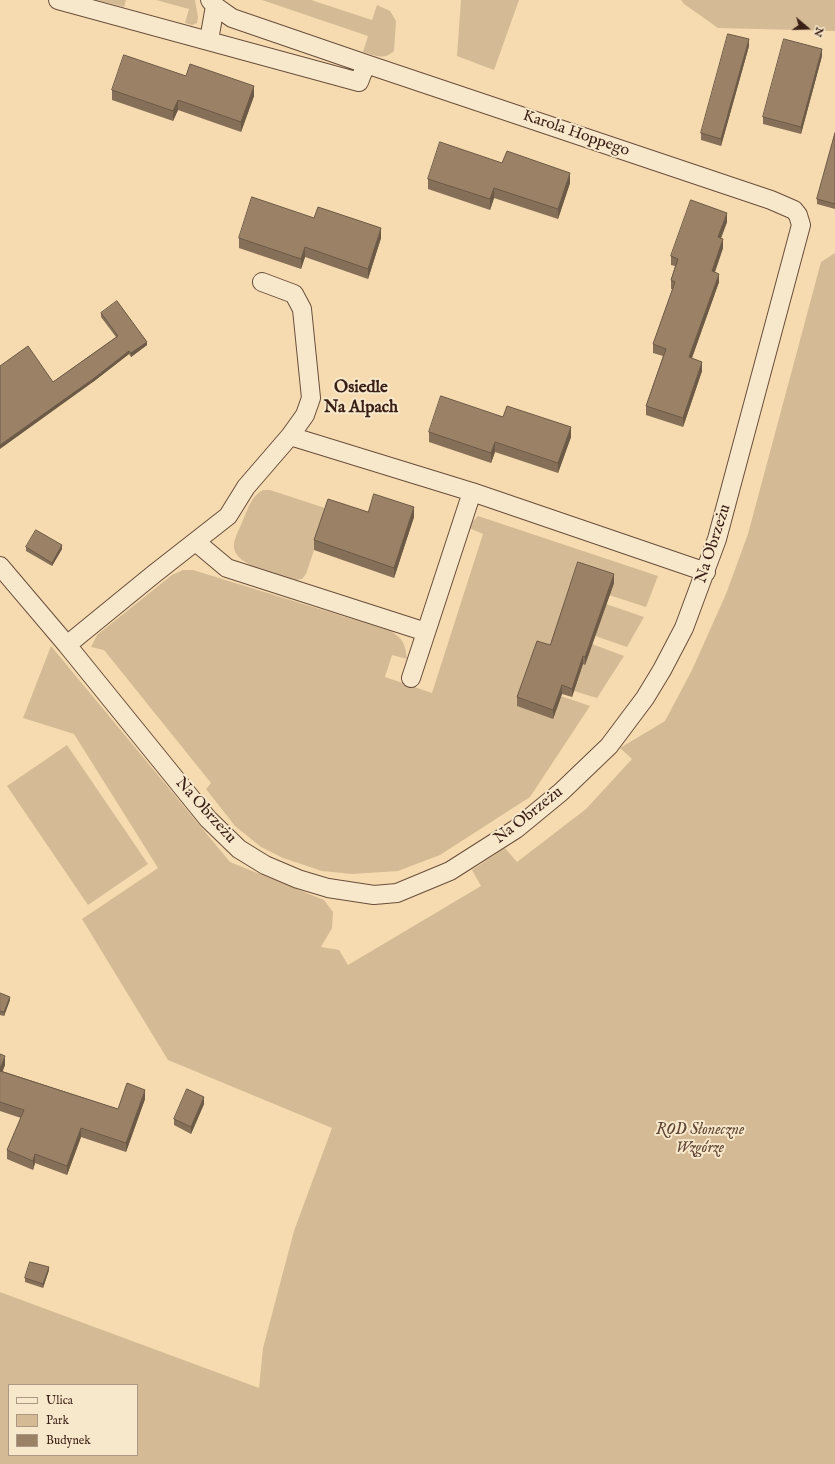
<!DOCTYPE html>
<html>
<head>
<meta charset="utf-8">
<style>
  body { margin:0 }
  #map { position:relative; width:835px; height:1464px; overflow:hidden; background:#f5dbaf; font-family:"IM FELL English",serif }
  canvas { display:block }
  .legend { position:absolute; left:8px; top:1384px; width:130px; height:72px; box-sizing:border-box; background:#f8e8cb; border:1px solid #ac9883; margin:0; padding:5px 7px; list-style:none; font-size:12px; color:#3a1f16 }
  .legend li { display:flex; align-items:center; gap:8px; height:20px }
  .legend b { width:20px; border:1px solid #ac9883 }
  .north { position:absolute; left:787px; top:8px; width:40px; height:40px; -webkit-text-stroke:3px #f8e8cb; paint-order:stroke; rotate:109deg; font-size:11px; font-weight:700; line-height:16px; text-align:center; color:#3a1f16 }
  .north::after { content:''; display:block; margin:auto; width:14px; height:18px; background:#3a1f16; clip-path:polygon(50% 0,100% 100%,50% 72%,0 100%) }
</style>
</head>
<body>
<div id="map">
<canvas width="835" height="1464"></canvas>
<ul class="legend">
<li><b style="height:5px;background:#f8e8cb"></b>Ulica</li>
<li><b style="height:11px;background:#d5bb95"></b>Park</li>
<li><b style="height:11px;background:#9b8166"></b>Budynek</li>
</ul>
<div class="north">N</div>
</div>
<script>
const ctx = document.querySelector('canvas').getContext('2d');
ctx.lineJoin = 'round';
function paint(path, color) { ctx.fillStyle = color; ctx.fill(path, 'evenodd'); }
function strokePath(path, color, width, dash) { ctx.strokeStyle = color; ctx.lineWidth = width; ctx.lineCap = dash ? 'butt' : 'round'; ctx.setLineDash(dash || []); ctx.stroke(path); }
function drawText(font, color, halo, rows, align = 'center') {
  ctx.font = font + ' "IM FELL English",serif'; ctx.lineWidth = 4; ctx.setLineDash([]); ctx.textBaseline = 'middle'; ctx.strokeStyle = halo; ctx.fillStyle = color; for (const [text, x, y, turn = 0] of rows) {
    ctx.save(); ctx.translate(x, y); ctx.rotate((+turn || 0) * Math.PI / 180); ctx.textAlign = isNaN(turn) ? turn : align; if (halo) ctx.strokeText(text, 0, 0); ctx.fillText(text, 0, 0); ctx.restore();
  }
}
paint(new Path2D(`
  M96,0H126L124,7Z
  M156,0H195L198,17L197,23L192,25L185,23L189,9Z
  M262,0H311L372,20L377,5L390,11L396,21L394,51C383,61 376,55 363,52L368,36Z
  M461,0H519L494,70L457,56Z
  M681,0H835V31L718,28L684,4Z
  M835,253V1464H0V1292L259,1388L263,1348L294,1231L332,1128L168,1060L82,919L158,868L74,734L23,718L51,646L230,862L324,900L333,912L332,928L321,947L339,950L348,965L481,886L472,870L505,848L517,862L586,809L632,759L620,748L665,721L692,670L726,594L748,534L821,262ZM9,1385H137V1455H9Z
  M263,490H270L328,509L306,574L302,579L296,580C280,575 231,566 234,544C235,536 240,528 243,520C248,509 251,496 263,490Z
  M478,516L658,576L646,607L609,595L578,570L561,696L590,706L530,797L440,855L398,871L352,874L322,871L283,858L261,847L235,826L206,789L211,783L104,650L91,647L97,635L172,575L183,570H193L391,631C404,640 405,644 407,659L392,655L385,677L432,693L483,534L469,528L471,523Z
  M606,604L644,617L627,647L595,636Z
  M592,644L624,656L597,698L574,691L573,661Z
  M67,745L148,864L88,905L7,786Z`), '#d5bb95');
const minor = new Path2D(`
  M215,6L232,18L366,64
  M209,40L215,6L210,0
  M262,282L294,294L302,309L311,398L305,415L290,436
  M196,542L227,568L426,632
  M0,566L67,645L208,819L239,849L265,865L298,879L328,888L374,895L397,893L450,871L516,829L561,792L609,746L645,698L662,670L684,628L717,539L801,225L798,215L794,210L771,200L366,64L359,82L58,0
  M67,645L154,574L228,516L246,487L290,436L472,492L706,572
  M411,678L472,492`);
strokePath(minor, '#694e3c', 20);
strokePath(minor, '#f8e8cb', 18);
paint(new Path2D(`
  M749,46L721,146L701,140V133Z
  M822,56L801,134L763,124V117Z
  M186,76L254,96L241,132L178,110L173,121L112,100V90Z
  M835,133V209L817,204V199Z
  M502,163L570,183L558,219L494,198L490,210L428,189V179Z
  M314,218L381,238L368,279L305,257L301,269L239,248V238Z
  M727,222L721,238L723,248L715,272L719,282L692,358L702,371L683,427L646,415V406L663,356L653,353V344L673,289H671V280L675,266L671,265V256Z
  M101,313L147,345L131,357L129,354L93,382H53L116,337L101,317Z
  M503,417L571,437L558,473L495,452L491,463L429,442V432Z
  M414,517L394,578L314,550V540Z
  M26,547L62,549L52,566L26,551Z
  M614,583L585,665L583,664L572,697L562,694L553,719L517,706V697L550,645Z
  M0,993L10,1000L4,1016L0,1015Z
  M0,1054L5,1065L2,1071L118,1109L145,1099L126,1152L81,1137L67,1175L35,1163L33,1170L7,1159V1150L21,1118L0,1111Z
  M204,1104L191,1134L174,1125V1119Z
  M49,1270L43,1288L25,1282V1278Z`), '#856f58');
paint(new Path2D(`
  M749,39V46L721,146V139Z
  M822,49V56L801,134V127Z
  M254,86V96L241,132V122Z
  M178,100V110L173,121V111Z
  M570,173V183L558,219V209Z
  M494,188V198L490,210V199Z
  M727,213V222L718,246V237Z
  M381,228V238L368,279V269Z
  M723,239V248L712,280V271Z
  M305,247V257L301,269V259Z
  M719,274V282L689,366V357Z
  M147,342V345L131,357V353Z
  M129,351V354L93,382L0,449V445Z
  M702,362V371L683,427V418Z
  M571,427V437L558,473V463Z
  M495,442V452L491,463V453Z
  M414,507V517L394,578V568Z
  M62,545V549L52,566V563Z
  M614,574V583L585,665V657Z
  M583,656V664L572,697V689Z
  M562,685V694L553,719V710Z
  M10,997V1000L4,1016V1012Z
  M5,1056V1065L0,1079V1069Z
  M145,1090V1099L126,1152V1143Z
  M204,1097V1104L191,1134V1127Z
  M81,1128V1137L67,1175V1166Z
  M35,1154V1163L33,1170V1161Z
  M49,1267V1270L43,1288V1284Z`), '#6c5a47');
const building = new Path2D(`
  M728,34L749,39L721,139L701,133Z
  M784,39L822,49L801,127L763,117Z
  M124,55L186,76L190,64L254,86L241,122L178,100L173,111L112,90Z
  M835,133V204L817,199Z
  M440,142L502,163L507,151L570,173L558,209L494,188L490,199L428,179Z
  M252,197L314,218L318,207L381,228L368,269L305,247L301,259L239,238Z
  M691,200L727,213L718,237L723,239L712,271L719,274L689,357L702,362L683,418L646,406L666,349L653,344L675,282L671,280L678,259L671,256Z
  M117,301L147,342L131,353L129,351L93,379L0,445V366L28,346L53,382L118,336L101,313Z
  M441,396L503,417L507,406L571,427L558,463L495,442L491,453L429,432Z
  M374,494L414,507L394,568L314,540L328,499L368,512Z
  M36,530L62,545L52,563L26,547Z
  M578,562L614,574L585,657L583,656L572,689L562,685L553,710L517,697L537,641L550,645Z
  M0,993L10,997L4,1012L0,1011Z
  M0,1054L5,1056L0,1069Z
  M0,1071L118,1109L127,1083L145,1090L126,1143L81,1128L67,1166L35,1154L33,1161L7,1150L24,1110L0,1102Z
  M187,1089L204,1097L191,1127L174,1119Z
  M30,1262L49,1267L43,1284L25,1278Z`);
paint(building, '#9b8166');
strokePath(building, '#6c5a47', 1);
drawText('16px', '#3a1f16', '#f8e8cb', [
  ["Karola Hoppego",576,134,19],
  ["Na Obrzeżu",714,544,-72],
  ["Na Obrzeżu",205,811,48],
  ["Na Obrzeżu",529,816,-38]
]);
drawText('italic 16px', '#614636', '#f8e8cb', [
  ["ROD Słoneczne",700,1131],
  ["Wzgórze",700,1149]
]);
drawText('bold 17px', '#3a1f16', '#f8e8cb', [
  ["Osiedle",361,389],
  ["Na Alpach",361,409]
]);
</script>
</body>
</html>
